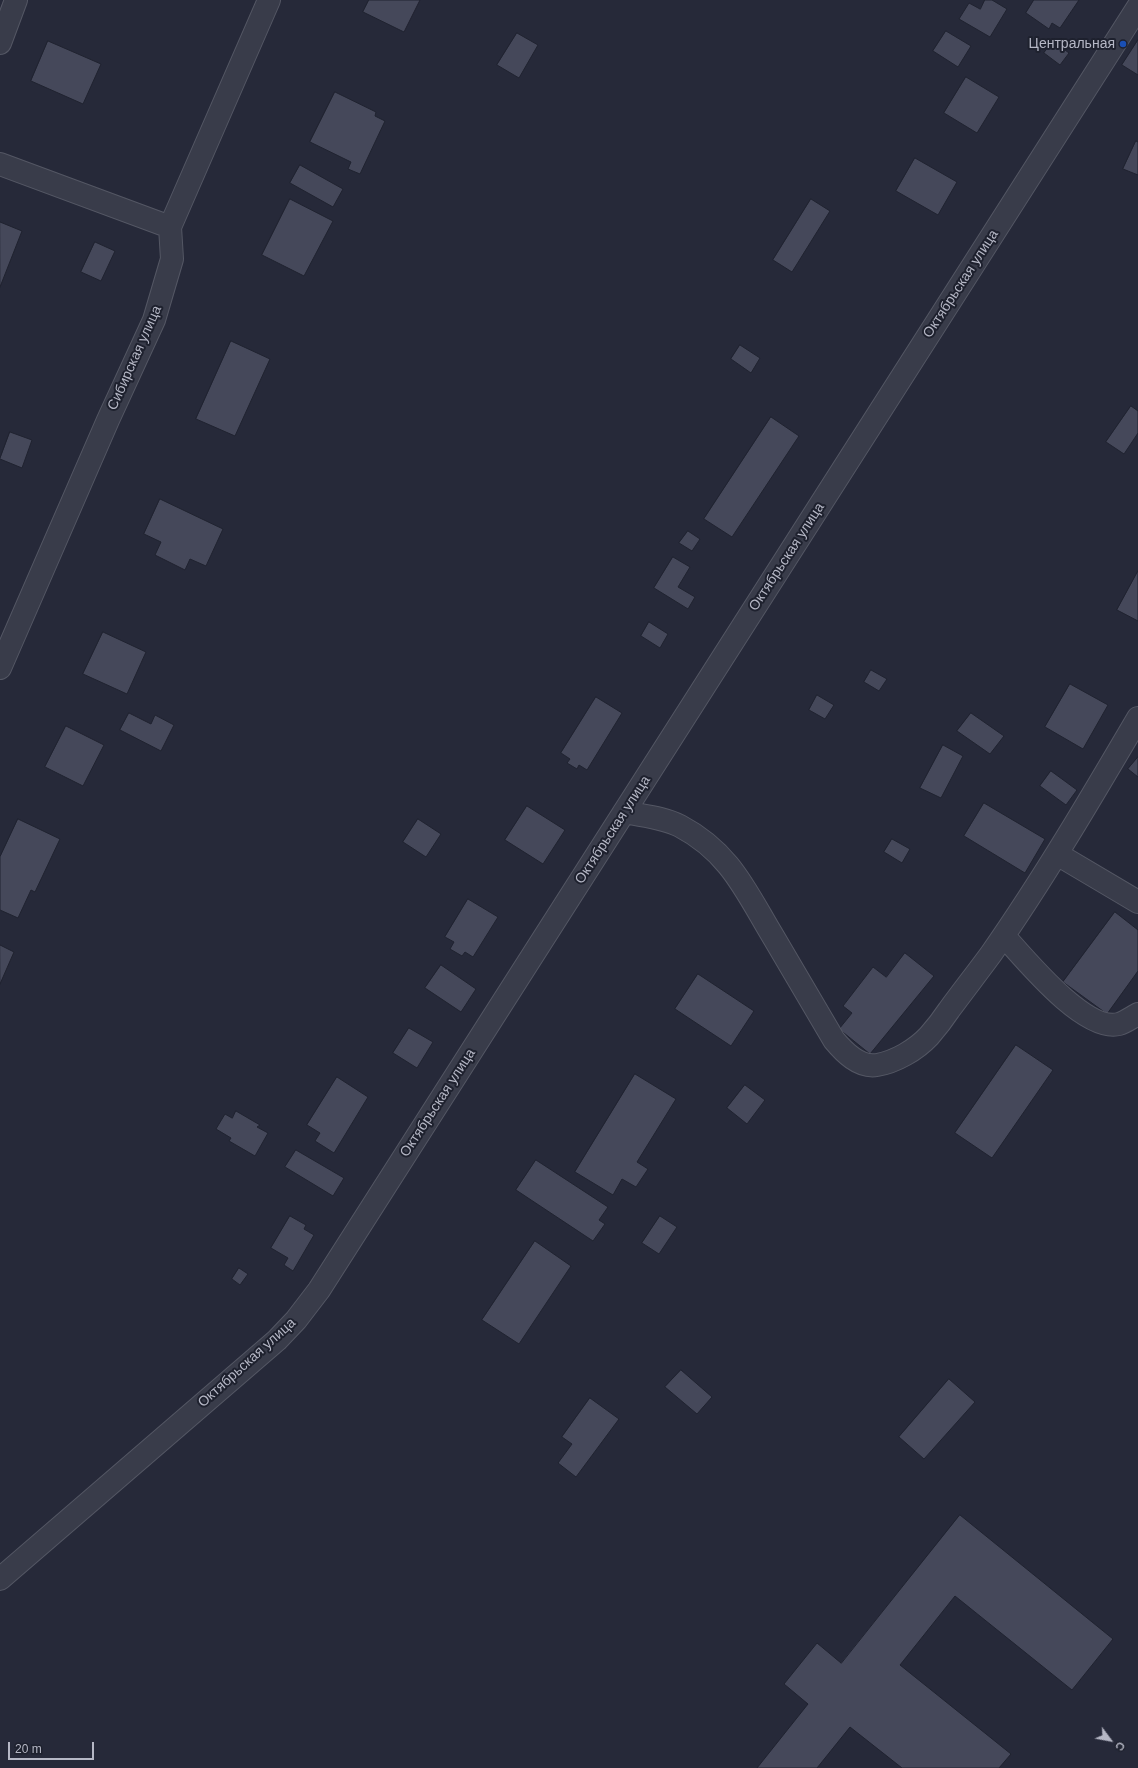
<!DOCTYPE html>
<html>
<head>
<meta charset="utf-8">
<style>
  body { margin:0 }
  #map { position:relative; width:1138px; height:1768px; overflow:hidden; background:#262939; font-family:Helvetica,sans-serif }
  canvas { display:block }
  .north { position:absolute; left:1090px; top:1720px; width:40px; height:40px; -webkit-text-stroke:3px #1e212e; paint-order:stroke; rotate:122deg; font-size:11px; font-weight:700; line-height:16px; text-align:center; color:#b5b7c5 }
  .north::after { content:''; display:block; margin:auto; width:14px; height:18px; background:#b5b7c5; clip-path:polygon(50% 0,100% 100%,50% 72%,0 100%) }
  .scale { position:absolute; left:8px; top:1742px; width:86px; height:18px; box-sizing:border-box; border:2px solid #b5b7c5; border-top:0; padding-left:5px; font-size:12px; line-height:14px; white-space:nowrap; color:#b5b7c5; -webkit-text-stroke:3px #1e212e; paint-order:stroke }
</style>
</head>
<body>
<div id="map">
<canvas width="1138" height="1768"></canvas>
<div class="north">С</div>
<div class="scale">20 m</div>
</div>
<script>
const ctx = document.querySelector('canvas').getContext('2d');
ctx.lineJoin = 'round';
function paint(path, color) { ctx.fillStyle = color; ctx.fill(path, 'evenodd'); }
function strokePath(path, color, width, dash) { ctx.strokeStyle = color; ctx.lineWidth = width; ctx.lineCap = dash ? 'butt' : 'round'; ctx.setLineDash(dash || []); ctx.stroke(path); }
function drawText(font, color, halo, rows, align = 'center') {
  ctx.font = font + ' Helvetica,sans-serif'; ctx.lineWidth = 4; ctx.setLineDash([]); ctx.textBaseline = 'middle'; ctx.strokeStyle = halo; ctx.fillStyle = color; for (const [text, x, y, turn = 0] of rows) {
    ctx.save(); ctx.translate(x, y); ctx.rotate((+turn || 0) * Math.PI / 180); ctx.textAlign = isNaN(turn) ? turn : align; if (halo) ctx.strokeText(text, 0, 0); ctx.fillText(text, 0, 0); ctx.restore();
  }
}
const building = new Path2D(`
  M369,0H420L404,32L363,12Z
  M985,0H992L1007,9L990,37L959,19L969,3L980,9Z
  M1034,0H1079L1060,28L1052,23L1049,29L1026,13Z
  M946,31L971,46L958,67L933,51Z
  M517,33L538,45L519,78L497,65Z
  M1138,40V75L1122,65Z
  M48,41L101,64L83,104L31,81Z
  M1053,41L1069,53L1060,65L1044,53Z
  M966,77L999,97L977,133L944,113Z
  M335,92L376,112L375,116L385,121L360,174L348,169L351,162L310,142Z
  M1136,141L1138,142V175L1123,169Z
  M915,158L957,182L938,215L896,191Z
  M300,165L343,189L333,207L290,183Z
  M290,199L333,221L304,276L262,255Z
  M811,199L830,211L792,272L773,260Z
  M0,222L22,231L0,287Z
  M95,242L115,251L101,281L81,272Z
  M231,341L270,359L235,436L196,419Z
  M740,345L760,358L751,373L731,359Z
  M1131,406L1138,411V433L1124,454L1106,442Z
  M771,417L799,436L732,537L704,519Z
  M10,432L32,440L22,468L0,459Z
  M160,499L223,529L206,566L190,559L185,570L155,555L161,542L144,534Z
  M688,531L700,539L692,551L679,543Z
  M673,557L690,567L678,587L695,597L688,609L654,588Z
  M1138,571V621L1117,610Z
  M649,622L668,634L660,648L641,636Z
  M103,632L146,652L127,694L83,674Z
  M871,670L887,679L879,691L864,682Z
  M1070,684L1108,705L1083,749L1045,727Z
  M817,695L834,705L825,719L809,710Z
  M596,697L622,713L587,770L579,765L577,769L567,763L570,759L561,753Z
  M129,713L151,724L155,715L174,725L161,751L120,730Z
  M971,713L1004,736L990,754L957,731Z
  M66,726L104,745L83,786L45,767Z
  M943,745L963,756L941,798L920,788Z
  M1138,757V777L1128,769Z
  M1051,771L1077,790L1066,805L1040,786Z
  M984,803L1045,839L1025,873L964,836Z
  M527,806L565,830L543,864L505,840Z
  M18,819L60,839L35,892L31,890L18,918L0,910V857Z
  M418,819L441,834L426,857L403,842Z
  M892,839L910,849L902,863L884,852Z
  M468,899L498,917L473,957L465,952L462,956L450,949L454,942L445,937Z
  M1115,912L1138,930V971L1107,1014L1063,982Z
  M0,945L14,952L0,984Z
  M905,953L934,976L870,1054L839,1029L852,1013L843,1006L873,967L886,977Z
  M441,965L476,989L461,1012L425,988Z
  M698,974L754,1011L731,1046L675,1009Z
  M409,1028L433,1042L417,1068L393,1053Z
  M1016,1045L1053,1070L992,1158L955,1133Z
  M635,1074L676,1099L637,1162L648,1169L636,1187L622,1179L613,1195L575,1172Z
  M337,1077L368,1097L334,1153L315,1141L320,1133L307,1125Z
  M745,1085L765,1100L747,1124L727,1108Z
  M236,1111L260,1125L257,1127L268,1133L255,1156L229,1141L231,1138L216,1129L225,1114L232,1118Z
  M296,1150L344,1178L333,1196L285,1167Z
  M536,1160L608,1207L599,1220L605,1224L593,1241L516,1190Z
  M290,1216L306,1225L304,1229L314,1235L293,1271L284,1265L288,1258L271,1248Z
  M660,1216L677,1227L659,1254L642,1243Z
  M535,1241L571,1266L519,1344L482,1320Z
  M239,1268L248,1274L240,1285L232,1279Z
  M681,1370L712,1397L697,1414L665,1387Z
  M949,1379L975,1402L924,1459L899,1437Z
  M590,1398L619,1419L576,1477L558,1463L572,1444L562,1437Z
  M960,1515L1113,1639L1072,1690L955,1596L900,1665L1011,1754L999,1768H902L850,1727L817,1768H757L808,1704L784,1684L817,1643L841,1663Z`);
paint(building, '#45485a');
strokePath(building, '#202330', 1);
const minor = new Path2D(`
  M0,43L16,0
  M0,164L170,227
  M0,668L108,420L154,320L172,259L170,227L269,0
  M624,812C643,816 663,817 680,826C731,853 746,892 774,938C794,972 814,1006 834,1040C844,1052 859,1068 877,1065C895,1062 916,1050 929,1036C936,1028 943,1019 949,1010C963,991 977,973 991,954C1044,878 1091,798 1138,718
  M1057,854L1138,902
  M1004,936C1025,959 1085,1033 1119,1024C1126,1022 1132,1017 1138,1014
  M0,1579L277,1340L296,1320L319,1290L1138,7`);
strokePath(minor, '#545764', 24);
strokePath(minor, '#393c4a', 22);
for (const [x, y, r, color] of [
  [1123,44,4,"#1a4fb4"]
]) { const dot = new Path2D(); dot.arc(x, y, r, 0, 2 * Math.PI); ctx.fillStyle = color; ctx.fill(dot); strokePath(dot, '#1e212e', 1.5); }
drawText('14px', '#b5b7c5', '#1e212e', [
  ["Центральная",1115,44]
], 'right');
drawText('14px', '#b5b7c5', '#1e212e', [
  ["Октябрьская улица",961,284,-57],
  ["Сибирская улица",135,358,-66],
  ["Октябрьская улица",787,557,-57],
  ["Октябрьская улица",613,830,-57],
  ["Октябрьская улица",438,1103,-57],
  ["Октябрьская улица",247,1363,-42]
]);
</script>
</body>
</html>
